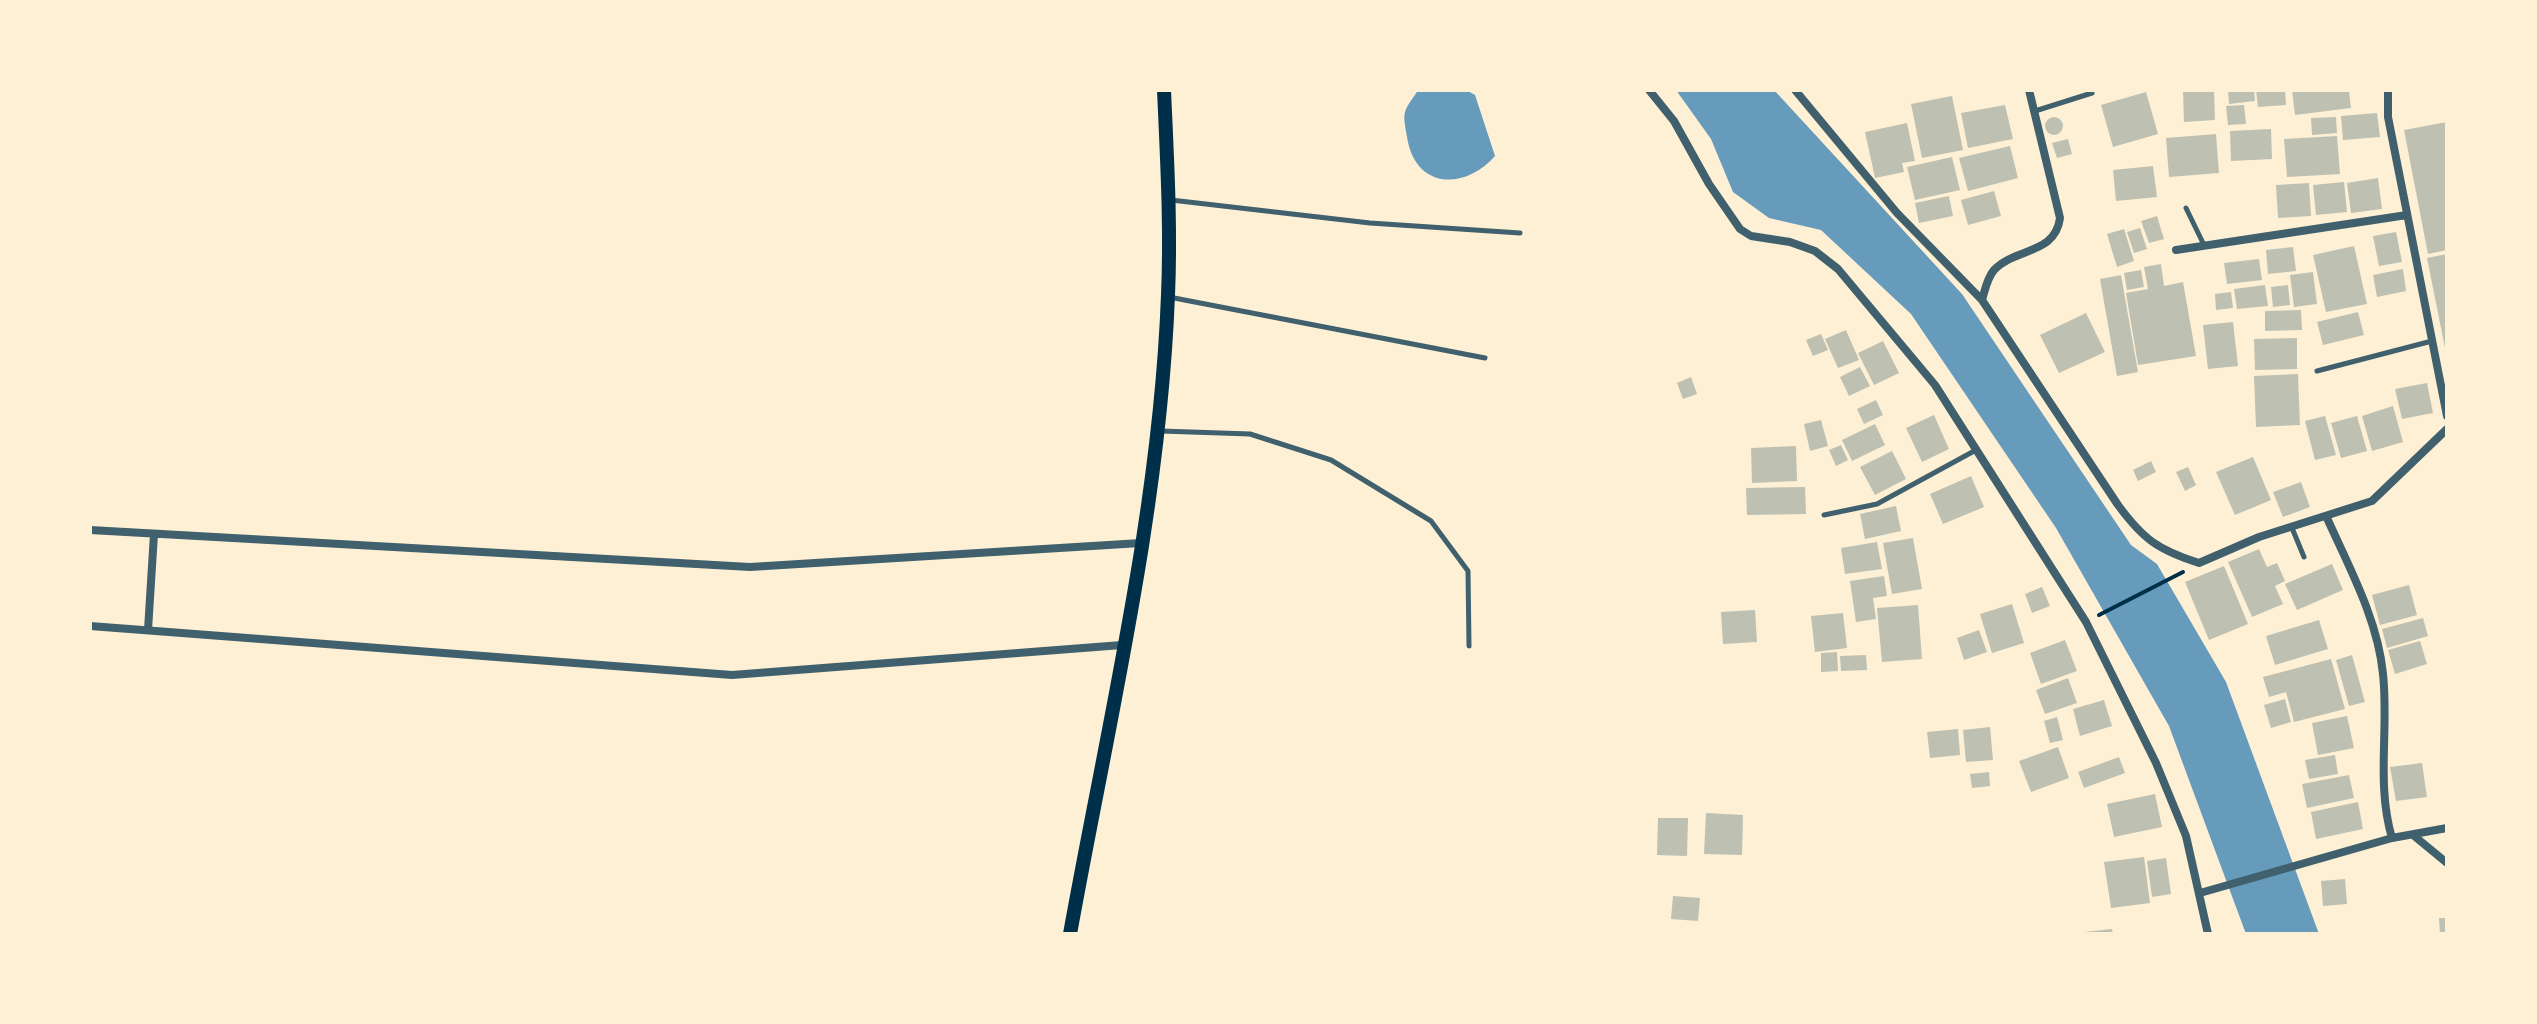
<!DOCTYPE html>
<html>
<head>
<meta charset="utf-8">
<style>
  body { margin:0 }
  #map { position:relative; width:2537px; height:1024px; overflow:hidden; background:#fdf0d5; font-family:Barlow,sans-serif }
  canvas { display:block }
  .frame { position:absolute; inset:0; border:92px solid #fdf0d5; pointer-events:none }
</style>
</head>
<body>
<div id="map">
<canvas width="2537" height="1024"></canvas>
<div class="frame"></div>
</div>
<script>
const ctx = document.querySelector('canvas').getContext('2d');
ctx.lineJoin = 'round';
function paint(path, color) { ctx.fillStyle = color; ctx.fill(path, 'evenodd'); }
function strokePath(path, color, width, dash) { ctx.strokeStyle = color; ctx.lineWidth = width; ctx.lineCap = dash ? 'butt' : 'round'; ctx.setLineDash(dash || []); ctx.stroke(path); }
paint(new Path2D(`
  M1418,90H1466L1475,95L1495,156C1464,191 1415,189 1407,137C1406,130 1403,119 1405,112C1407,105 1414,97 1418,90Z
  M1676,90H1774L1962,294L2131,545L2157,564L2226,682L2319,934H2246L2169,726L2056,528L1911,314L1821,230L1769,218L1733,192L1711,139Z`), '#669bbc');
paint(new Path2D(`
  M2183,90H2214L2215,120L2184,122Z
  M2228,90H2254L2255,101L2229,104Z
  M2256,90H2285L2286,105L2258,107Z
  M2292,90H2349L2351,108L2295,115Z
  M2146,92L2158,134L2113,147L2101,105Z
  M1952,96L1963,150L1922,158L1911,104Z
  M2005,105L2013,139L1968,148L1961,113Z
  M2244,105L2246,124L2228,125L2226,106Z
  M2377,113L2380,137L2343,140L2341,116Z
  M2336,117L2337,133L2312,135L2311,118Z
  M2045 126a9 9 0 1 1 18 0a9 9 0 1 1-18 0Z
  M2447,122V250L2428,254L2404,130Z
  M1907,123L1915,161L1902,163L1904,172L1875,178L1865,132Z
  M2271,129L2272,159L2231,161L2230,131Z
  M2216,134L2219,173L2169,177L2166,138Z
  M2337,136L2340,174L2287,177L2284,139Z
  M2068,139L2072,154L2057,158L2052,143Z
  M2010,146L2018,178L1968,191L1959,158Z
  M1952,157L1960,190L1915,200L1907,167Z
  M2153,166L2157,197L2116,201L2113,170Z
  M2378,178L2382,209L2351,213L2347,183Z
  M2344,182L2347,212L2316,215L2313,185Z
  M2309,183L2311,216L2278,218L2276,185Z
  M1994,191L2001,216L1968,225L1961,200Z
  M1949,196L1953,216L1919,223L1915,203Z
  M2157,216L2164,239L2149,243L2141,221Z
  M2140,228L2147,249L2134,253L2127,232Z
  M2124,229L2134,261L2117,267L2107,234Z
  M2396,232L2402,262L2379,266L2373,236Z
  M2354,246L2367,304L2326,312L2313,255Z
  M2293,247L2296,271L2268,274L2266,250Z
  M2447,254V353H2446L2427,258Z
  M2259,259L2262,280L2227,284L2224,263Z
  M2161,264L2164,286L2183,282L2196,356L2138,365L2126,293L2148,289L2144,267Z
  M2403,269L2406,291L2377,297L2373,275Z
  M2141,270L2144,287L2127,290L2124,273Z
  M2313,272L2317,304L2294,307L2290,275Z
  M2121,275L2138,372L2117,376L2100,279Z
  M2265,285L2268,306L2237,309L2234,289Z
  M2288,285L2290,305L2273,307L2271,287Z
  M2231,292L2233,308L2216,310L2215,294Z
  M2301,310L2302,330L2265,331V311Z
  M2358,312L2364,335L2323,345L2317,322Z
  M2086,313L2105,352L2059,373L2040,335Z
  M2233,322L2238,366L2208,369L2203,325Z
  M1846,330L1859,360L1838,368L1825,339Z
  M1821,334L1828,350L1813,356L1806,340Z
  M2297,338V369L2255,370L2254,339Z
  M1883,341L1899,373L1874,385L1858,353Z
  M1860,367L1870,386L1849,396L1840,377Z
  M2298,374L2300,425L2256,427L2254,376Z
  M1691,377L1697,394L1683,399L1677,383Z
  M2427,383L2433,413L2402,419L2395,389Z
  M1876,400L1883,415L1864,424L1857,409Z
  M2393,406L2403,442L2372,451L2362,416Z
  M1934,415L1949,449L1922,462L1906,428Z
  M2325,416L2336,455L2315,460L2305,421Z
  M2357,416L2367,451L2341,458L2331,423Z
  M1821,420L1828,446L1810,451L1804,424Z
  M1875,424L1885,445L1852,461L1842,440Z
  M1841,445L1848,460L1836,466L1829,450Z
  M1796,446L1797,481L1752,483L1751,448Z
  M1892,451L1906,479L1875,495L1860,467Z
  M2253,457L2271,500L2235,515L2216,472Z
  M2151,461L2156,472L2138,481L2133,470Z
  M2188,467L2196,485L2185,491L2176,472Z
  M1971,476L1984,507L1943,524L1930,494Z
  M2301,482L2310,507L2283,517L2273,492Z
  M1805,487L1806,514L1747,515L1746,488Z
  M1896,506L1901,531L1865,539L1860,514Z
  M1913,538L1922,589L1892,594L1883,543Z
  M1877,542L1882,569L1845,574L1841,548Z
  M2259,549L2267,567L2277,563L2285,581L2275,586L2283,604L2252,617L2228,562Z
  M2332,564L2343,590L2297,610L2285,584Z
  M2224,566L2248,624L2209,640L2185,582Z
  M1884,576L1887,596L1873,598L1876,619L1856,622L1850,581Z
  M2409,585L2417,615L2380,625L2372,595Z
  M2042,587L2050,606L2032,613L2025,594Z
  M2012,604L2024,643L1992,653L1980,614Z
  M1918,605L1922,659L1882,662L1877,608Z
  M1755,610L1757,642L1723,644L1721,612Z
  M1843,613L1847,648L1815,652L1811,616Z
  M2423,618L2428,636L2387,648L2382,629Z
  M2319,620L2328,649L2275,665L2266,636Z
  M1979,630L1987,652L1964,660L1957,638Z
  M2065,640L2077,671L2041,684L2030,653Z
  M2420,641L2427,664L2395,674L2388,650Z
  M1837,652L1838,671L1821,672V653Z
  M1866,655L1867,670L1841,671L1840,656Z
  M2352,655L2365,702L2349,706L2336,660Z
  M2331,659L2345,709L2294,722L2286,692L2269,697L2263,677Z
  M2068,678L2077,703L2045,714L2036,690Z
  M2285,699L2291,722L2271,728L2264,705Z
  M2104,700L2112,726L2080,736L2073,709Z
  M2347,716L2354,748L2318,755L2312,723Z
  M2057,717L2063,740L2050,743L2044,721Z
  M1990,727L1993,760L1966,762L1963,730Z
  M1958,729L1960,755L1930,758L1927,732Z
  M2058,747L2069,778L2031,792L2019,761Z
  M2335,755L2338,774L2309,779L2305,760Z
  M2119,757L2125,773L2084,788L2078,772Z
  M2422,763L2427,797L2396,801L2390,767Z
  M1989,772L1990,786L1972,788L1970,774Z
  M2349,775L2354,798L2307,808L2302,784Z
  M2155,794L2162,827L2114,837L2107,804Z
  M2358,802L2363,829L2316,839L2311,812Z
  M1706,813L1743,815L1742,855L1704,854Z
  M1658,818H1688L1687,856L1657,855Z
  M2144,857L2150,903L2111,908L2104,862Z
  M2166,858L2171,894L2152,897L2147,861Z
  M2345,879L2347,904L2323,906L2321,881Z
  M1673,896L1700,898L1698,921L1671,919Z
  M2439,918H2447V934H2440Z
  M2112,929L2113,934H2084V932Z`), '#bec0b2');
strokePath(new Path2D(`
  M2099,615L2183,572`), '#003049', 4);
strokePath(new Path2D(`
  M2035,111L2092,93
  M1171,200L1370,223L1520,233
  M2186,208L2204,245
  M1169,297L1485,358
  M2317,371L2432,341
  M1161,431L1250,434L1331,460L1431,521L1468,571L1469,646
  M1824,515L1877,504L1976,450
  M2292,528L2304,557`), '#3f606c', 5);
strokePath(new Path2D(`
  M1649,90L1674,121L1709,184L1740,229L1751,236L1790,242L1815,251L1838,269L1935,385L2086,622L2156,763L2186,836L2208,934
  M1795,90L1897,213L1982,300L2118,505C2143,539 2158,550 2199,563L2259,537L2372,501L2447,429
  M2388,90V117L2447,416
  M2176,250L2407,215
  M1982,300C1985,290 1987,278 1994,270C2016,247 2055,255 2060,218L2029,90
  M90,530L750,567L1141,543
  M90,626L732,675L1122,645
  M148,630L154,534
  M2413,835L2447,863
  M2392,838L2447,828
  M2200,893L2392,838C2376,784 2389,729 2383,674C2378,620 2349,567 2327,518`), '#3f606c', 8);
strokePath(new Path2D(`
  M1070,934C1108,723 1160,510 1168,295C1171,227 1167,158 1164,90`), '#003049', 14);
</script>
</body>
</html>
